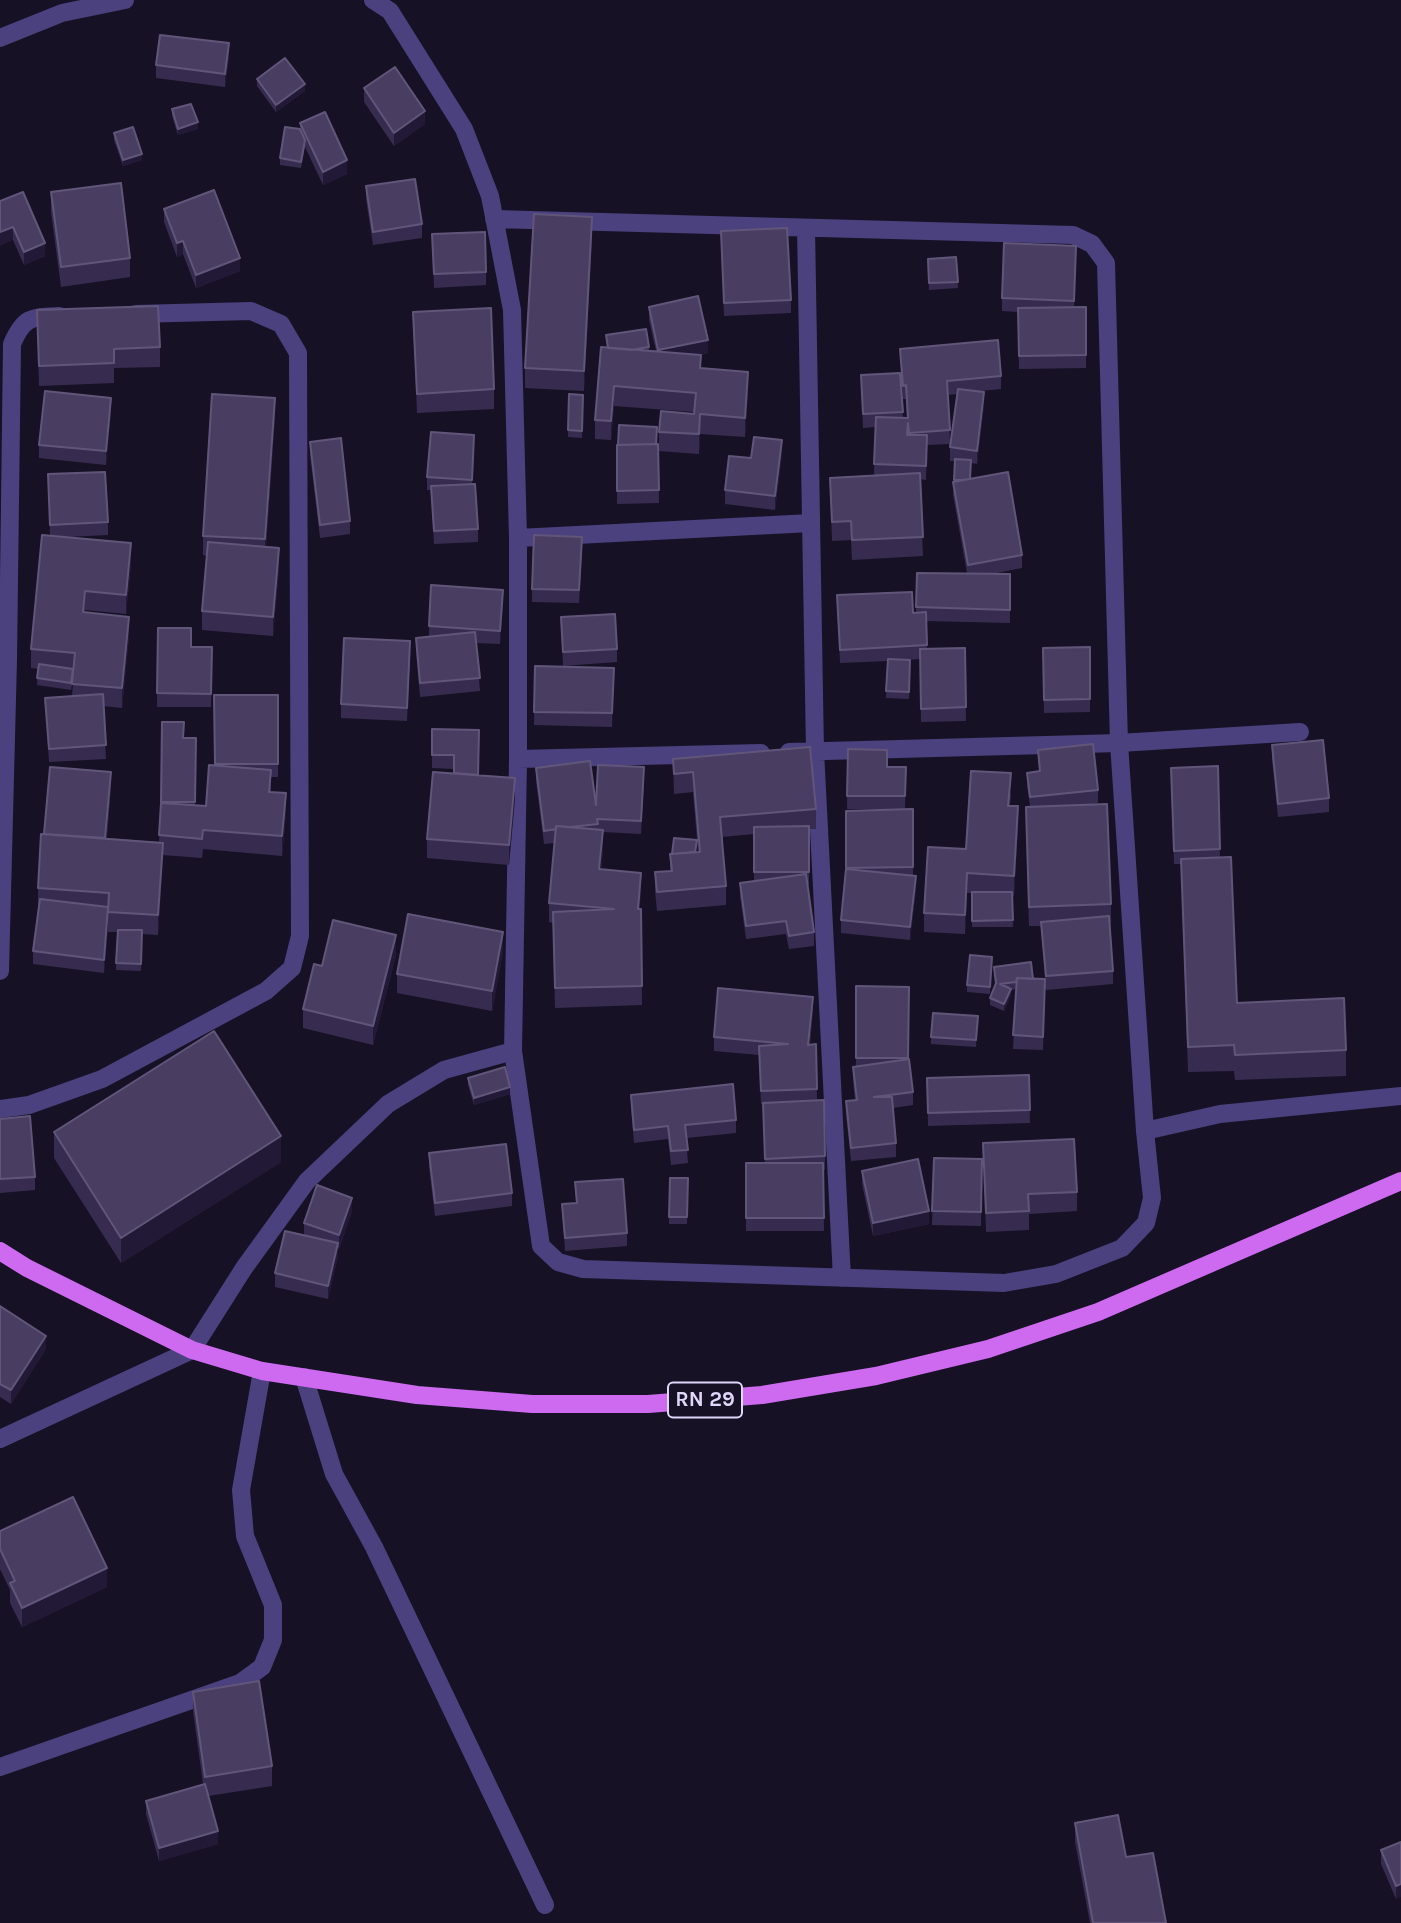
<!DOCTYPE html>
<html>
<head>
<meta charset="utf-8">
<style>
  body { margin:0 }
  canvas { display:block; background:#161124 }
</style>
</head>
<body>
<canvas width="1401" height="1923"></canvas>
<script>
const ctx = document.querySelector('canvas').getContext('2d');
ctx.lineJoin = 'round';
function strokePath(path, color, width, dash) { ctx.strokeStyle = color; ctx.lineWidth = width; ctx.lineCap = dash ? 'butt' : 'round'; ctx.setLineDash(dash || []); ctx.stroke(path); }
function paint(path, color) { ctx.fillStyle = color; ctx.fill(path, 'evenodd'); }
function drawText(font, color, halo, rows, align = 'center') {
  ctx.font = font + ' Karla,sans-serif'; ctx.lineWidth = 5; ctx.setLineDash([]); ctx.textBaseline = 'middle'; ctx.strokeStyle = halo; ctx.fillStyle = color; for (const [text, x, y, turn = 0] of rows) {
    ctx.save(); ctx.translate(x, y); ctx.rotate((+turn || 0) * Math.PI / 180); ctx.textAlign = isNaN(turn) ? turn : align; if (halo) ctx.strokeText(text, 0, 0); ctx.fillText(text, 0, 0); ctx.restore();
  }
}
strokePath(new Path2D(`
  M373,0L390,11L464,129L490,196L512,310L518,538V759L761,753
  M0,38L62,13L125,0
  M494,219L1073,235L1092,244L1106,263L1119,743L1145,1131
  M806,228L815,751L842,1278
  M518,538L811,523
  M0,660H8L12,344C24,316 32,317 59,316
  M789,752L1119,743L1300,732
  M0,971L8,660
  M513,1051L518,759
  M0,1109L29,1105L102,1079L266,991L292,968L300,936L298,353L281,324L251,311L136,314
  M304,1377L334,1474L374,1547L545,1905
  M0,1439L192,1350L244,1268L307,1181L388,1104L444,1070L513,1051L541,1246L558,1262L583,1269L1004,1283L1056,1274L1122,1248L1146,1223L1152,1198L1145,1131L1220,1114L1401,1096
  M0,1767L240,1683L262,1667L273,1640V1605L245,1536L241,1490L262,1371`), '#4a417e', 18);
strokePath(new Path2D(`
  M0,1251L27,1268L192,1350L262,1371L417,1395L532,1404H648L762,1395L876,1376L988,1349L1098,1312L1401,1181`), '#cd6af0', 18);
paint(new Path2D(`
  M229,56L225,87L156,78V65Z
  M257,79L305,91L276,112L257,86Z
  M364,88L425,124L394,146L364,102Z
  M172,109L198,129L178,135L172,116Z
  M300,123L347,174L323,185L305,147L301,168L280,165V158L300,130Z
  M114,133L142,160L123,166L114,140Z
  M366,186L422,224V238L373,245L366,199Z
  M51,192L130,258V277L61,287L51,212Z
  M0,201L45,256L24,265L13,240Z
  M164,209L240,271L196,288L183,254L177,257L164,222Z
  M721,231L791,300V313L724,316Z
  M432,234L486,272V285L434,288Z
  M592,237L584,391L525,388V368Z
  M956,257L958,288L929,290L928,259Z
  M1076,260L1074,308L1086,307V368L1019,369L1018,312L1002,311V298Z
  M649,307L708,353L701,355V368L748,391L745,437L700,434L699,454L659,451V432L694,414V412L614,406L611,440L595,439V420L607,348L606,335L649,347V351H656L649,320Z
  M37,310L160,347V367L114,368V383L39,386Z
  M413,312L494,389V409L417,413Z
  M900,349L1001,376V389L980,391L984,405L977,464L971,463L970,479L1022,555V568L991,574H1010V623L926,621L927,649L965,648L966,721L921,722L920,659L908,660H910L909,699L886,698L888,661L840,663L837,595L916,613L917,573H967L953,495L955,461H950V447L957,394L948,395L950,444L927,445L926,480L920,479L923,556L852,560L851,540L832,541L830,478L874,475L875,427L863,428L861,375L900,373L903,418H907L906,399H903Z
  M569,394L583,395L582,438L568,437Z
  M111,411L106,465L39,458V445Z
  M275,417L266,547L279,568L273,636L202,630V611L207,556L203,555V536Z
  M310,442L350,521V534L320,538L310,455Z
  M658,444L659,503L617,504V445Z
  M474,448L472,484L478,529V542L434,544L431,490H427V477Z
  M782,453L775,510L725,504V490Z
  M48,474L108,522V535L66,537L131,563L126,614L85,610V612L129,636L122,708L103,706L106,759L49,762L45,698L72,696L74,672L71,690L37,685L38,669L31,668V649L50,536Z
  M582,550L579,603L532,602V589Z
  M503,603L500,644L476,643L480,691L420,697L416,651V638L429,637V626Z
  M561,617L617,649V662L563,666Z
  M158,628L191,647H212L211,707H157Z
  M1090,647V712L1044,713L1043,648Z
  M410,655L407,721L341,718V704Z
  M535,666L614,668L612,727L534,725Z
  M214,695H278V777H271V792L286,813L282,856L203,849L202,858L163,855L158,935L142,934L141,971L116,970L117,932H108V927L104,973L33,964V951L39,908H38V888L44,834L111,785L107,838L159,842L161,803L184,738H196L195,806H206L215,766Z
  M432,729L478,775L515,798L509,865L427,858V839L454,773V769L432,768Z
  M1272,745L1329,798V812L1278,817L1272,759Z
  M848,749L887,767H906L905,809H913V876L916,889L910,940L841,933V920L846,869V811L901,809H847Z
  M1038,750L1098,790V803L1086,805L1111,904V923H1109L1113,971V984L1046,990L1045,987L1043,1050L1013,1049L1016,989L1011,990V995L1004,1011L990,1005V998L995,985L994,967L1033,979H1045L1041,926H1029L1026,826V807L1030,806L1027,786V773L1039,771Z
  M673,759L816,809V829H809V885H808L814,932V946L789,949L786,934L746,939L740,896V883L754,881V834L722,837L726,886V905L657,911L655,891V872L670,871V854L697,847L696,852H698L693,792L674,794Z
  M1218,766L1220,858L1237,1003L1346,1050V1076L1235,1080L1234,1071L1188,1072L1181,864H1174L1171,768Z
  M536,768L596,805L644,780L641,834L603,832V850L601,870L641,892L639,909H641L642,1005L555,1008L553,923L549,922V903L555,843L544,844L536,781Z
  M1011,793L1010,806L1018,826L1014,896L1012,895L1013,927H972V893H967L965,934L924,932V913L966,849Z
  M503,952L492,1011L397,993V974Z
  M396,955L373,1045L303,1028V1009L322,966Z
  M992,964L990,994L967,992V985Z
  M856,986L909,987L908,1059L913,1092V1105L893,1108L896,1143V1157L851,1161L846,1114V1101L855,1100L853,1080V1067L856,1066Z
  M813,1010L810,1045L816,1044L817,1101L825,1156V1170H823L824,1231H746V1163H765L763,1104H761L759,1055L714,1051V1037Z
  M978,1016L976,1047L931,1044V1037Z
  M1029,1075L1030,1123L928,1126L927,1078Z
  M468,1078L510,1094L474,1105L468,1085Z
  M631,1095L736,1120V1133L686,1138L688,1163L671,1165L668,1139L634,1143L631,1108Z
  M0,1119L35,1177V1190L0,1193Z
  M54,1132L281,1162L121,1263L54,1158Z
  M983,1143L1077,1192V1211L1029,1214V1230L986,1232Z
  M429,1153L512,1193V1206L435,1216L429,1167Z
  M934,1158L982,1159L981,1226L932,1225Z
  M862,1171L929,1224L873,1236L862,1184Z
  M670,1178H688L687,1224H669Z
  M575,1182L627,1233V1246L565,1251L562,1204L576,1203Z
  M352,1211L339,1249L338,1248V1256L328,1299L275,1287V1273L304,1235V1223Z
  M0,1306L46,1349L11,1404L0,1397Z
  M0,1531L107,1587L22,1627L10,1603V1590L0,1569Z
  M193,1692L272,1766V1786L208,1796L218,1844L159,1861L146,1814V1801L203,1784L193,1711Z
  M1075,1823L1126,1857L1166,1923H1090L1075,1842Z
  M1401,1842L1396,1899L1381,1864V1850Z`), '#372c50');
paint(new Path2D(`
  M229,43V56L225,87V74Z
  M305,84V91L276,112V105Z
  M425,111V124L394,146V133Z
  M198,122V129L178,135V129Z
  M142,154V160L123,166V160Z
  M347,160V174L323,185V172Z
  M592,217V237L584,391V371Z
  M13,227V240L0,246V232Z
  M183,241V254L177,257V243Z
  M45,243V256L24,265V252Z
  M240,258V271L196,288V275Z
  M708,340V353L658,364V350Z
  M748,372V391L745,437V418Z
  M614,386V406L611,440V421Z
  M984,392V405L977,464V451Z
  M111,398V411L106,465V451Z
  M275,398V417L265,559V539Z
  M700,414V434L699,454V434Z
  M782,440V453L775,510V496Z
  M131,543V563L126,614V595Z
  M279,548V568L273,636V617Z
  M503,590V603L500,644V631Z
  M129,617V636L122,708V688Z
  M111,772V785L105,853V839Z
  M515,778V798L509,865V845Z
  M286,793V813L282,856V836Z
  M1018,806V826L1014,896V876Z
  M603,830V850L599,889V869Z
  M163,843V862L158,935V915Z
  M641,873V892L638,929V909Z
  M967,873V893L965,934V915Z
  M916,876V889L910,940V927Z
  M108,914V927L104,973V960Z
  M503,932V952L492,1011V991Z
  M396,935V955L373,1045V1026Z
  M1011,989V995L1004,1011V1004Z
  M813,997V1010L808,1058V1045Z
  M510,1087V1094L474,1105V1098Z
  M281,1136V1162L121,1263V1238Z
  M352,1198V1211L339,1249V1235Z
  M929,1211V1224L873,1236V1223Z
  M338,1243V1256L328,1299V1286Z
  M46,1336V1349L11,1404V1390Z
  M107,1568V1587L22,1627V1608Z
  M218,1831V1844L159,1861V1848Z
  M1401,1884V1897L1396,1899V1886Z`), '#221937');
const building = new Path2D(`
  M160,35L229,43L225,74L156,65Z
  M285,58L305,84L276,105L257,79Z
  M395,67L425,111L394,133L364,88Z
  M191,104L198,122L178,129L172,109Z
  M325,112L347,160L323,172L300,123Z
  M133,127L142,154L123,160L114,133Z
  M285,127L300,129L305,140L301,162L280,158Z
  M415,179L422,224L373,232L366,186Z
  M121,183L130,258L61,267L51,192Z
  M214,190L240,258L196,275L183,241L177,243L164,209Z
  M23,192L45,243L24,252L13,227L0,232V201Z
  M534,214L592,217L584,371L525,368Z
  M787,228L791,300L724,303L721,231Z
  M485,232L486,272L434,274L432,234Z
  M1004,243L1076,246L1074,301L1002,298Z
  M956,257L958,282L929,283L928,259Z
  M698,296L708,340L658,350L649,307Z
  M158,306L160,347L114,349V363L39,366L37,310Z
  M1086,307V355L1019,356L1018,308Z
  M491,308L494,389L417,394L413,312Z
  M646,329L649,347L631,350L608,348L606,335Z
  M998,340L1001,376L947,381L950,430L909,433L908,423L907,435H927L926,466L874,464L876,417L908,418L906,385L903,386L900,349Z
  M601,347L701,355L700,368L748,372L745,418L700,414L699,434L659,432L661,411L694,414L696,393L614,386L611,421L595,420Z
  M900,373L903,412L863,414L861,375Z
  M958,389L984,392L977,451L950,447Z
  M45,391L111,398L106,451L39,445Z
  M212,394L275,398L265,539L203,536Z
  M569,394L583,395L582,431L568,430Z
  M619,425L657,427L656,444L618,445Z
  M431,432L474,435L472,480L427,477Z
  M754,437L782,440L775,496L725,490L729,456L751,458Z
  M341,438L350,521L320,525L310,442Z
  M658,444L659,490L617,491V445Z
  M955,459L971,460L970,479L963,480H954Z
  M105,472L108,522L50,525L48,474Z
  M1008,472L1022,555L968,565L953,482Z
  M920,473L923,537L852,540L851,521L832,522L830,478Z
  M475,484L478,529L434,531L431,486Z
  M42,535L131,543L126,595L85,591L83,612L129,617L122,688L72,684L75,653L31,649Z
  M534,535L582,537L579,590L532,589Z
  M208,542L279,548L273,617L202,611Z
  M917,573L1010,574V610L916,607Z
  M431,585L503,590L500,631L429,626Z
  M912,592L913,613L926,612L927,645L840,650L837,595Z
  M615,614L617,649L563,652L561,617Z
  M158,628H191V647H212L211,694L157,693Z
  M475,632L480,678L420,683L416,638Z
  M344,638L410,641L407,708L341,704Z
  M1090,647V699L1044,700L1043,648Z
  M965,648L966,707L921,709L920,649Z
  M888,659L910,660L909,692L886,691Z
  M39,664L73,669L71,683L37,678Z
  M535,666L614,668L612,713L534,712Z
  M103,694L106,745L49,749L45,698Z
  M214,695H278V764H215Z
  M162,722H184L183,738H196L195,802H161Z
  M432,729L479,730L478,775L454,773V755H432Z
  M1323,740L1329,798L1278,804L1272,745Z
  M1093,744L1098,790L1030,797L1027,773L1040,771L1038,750Z
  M810,747L816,809L720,817L726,886L657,892L655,872L672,871L670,854L700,852L693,772L674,774L673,759Z
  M848,749L887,750V767H906L905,796H847Z
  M590,761L596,805L598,765L644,767L641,821L597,819L598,824L571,827L556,826V829L544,831L536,768Z
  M209,765L271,770L269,792L286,793L282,836L203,830L202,839L159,835L161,803L206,806Z
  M1218,766L1220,849L1174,851L1171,768Z
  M50,767L111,772L105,838L44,834Z
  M971,771L1011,773L1008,806H1018L1014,876L967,873L965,915L924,913L928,847L966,849Z
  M433,772L515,778L509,845L427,839Z
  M1107,804L1111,904L1029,907L1026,807Z
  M913,809V867L846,868V811Z
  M556,826L603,830L599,869L641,873L638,909H641L642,986L555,988L553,912L614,909L549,903Z
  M809,826V872H754V827Z
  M41,834L163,843L158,915L108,912L109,893L38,888Z
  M674,838L697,840L695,852L672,854Z
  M1231,857L1237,1003L1344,998L1346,1050L1235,1055L1234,1045L1188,1047L1181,859Z
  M846,869L916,876L910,927L841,920Z
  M806,874L814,932L789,936L786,921L746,926L740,883Z
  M972,892H1012L1013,920L972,921Z
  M40,899L108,907L104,960L33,951Z
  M408,914L503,932L492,991L397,974Z
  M1109,916L1113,971L1046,976L1041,922Z
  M333,920L396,935L373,1026L303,1009L314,964L322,966Z
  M118,930H142L141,964L116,963Z
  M970,955L992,957L990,987L967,985Z
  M1031,962L1033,979L1017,978L1016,982L1000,984L1011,989L1004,1004L990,998L996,983L994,967Z
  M1017,978L1045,979L1043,1037L1013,1035Z
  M856,986L909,987L908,1058H856Z
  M718,988L813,997L808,1045L816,1044L817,1089L761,1091L759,1046L788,1044L714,1037Z
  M933,1013L978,1016L976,1040L931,1037Z
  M214,1031L281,1136L121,1238L54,1132Z
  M909,1059L913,1092L874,1097H892L896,1143L851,1148L846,1101L857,1100L853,1067Z
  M505,1067L510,1087L474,1098L468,1078Z
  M1029,1075L1030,1110L928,1113L927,1078Z
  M733,1084L736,1120L685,1125L688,1150L671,1151L668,1126L634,1130L631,1095Z
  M824,1100L825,1156L765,1159L763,1103Z
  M30,1116L35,1177L0,1179V1119Z
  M1074,1139L1077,1192L1028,1194L1029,1211L986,1213L983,1143Z
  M506,1144L512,1193L435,1203L429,1153Z
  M934,1158L982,1159L981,1212L932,1211Z
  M918,1159L929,1211L873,1223L862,1171Z
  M746,1163H823L824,1218H746Z
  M670,1178H688L687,1217H669Z
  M623,1179L627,1233L565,1238L562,1204L577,1203L575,1182Z
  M317,1185L352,1198L339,1235L304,1223Z
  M285,1231L338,1243L328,1286L275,1273Z
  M0,1306L46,1336L11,1390L0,1384Z
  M73,1497L107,1568L22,1608L10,1583L15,1581L0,1549V1531Z
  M259,1681L272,1766L205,1777L193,1692Z
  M205,1784L218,1831L159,1848L146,1801Z
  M1118,1815L1126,1857L1153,1853L1166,1923H1093L1075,1823Z
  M1401,1842V1884L1396,1886L1381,1850Z`);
paint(building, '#493e62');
strokePath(building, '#61567a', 2);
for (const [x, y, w] of [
  [705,1400,74]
]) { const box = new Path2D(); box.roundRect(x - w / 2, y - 17.5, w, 35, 5); ctx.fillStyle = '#161124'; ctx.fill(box); strokePath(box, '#e0d8fb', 2); }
drawText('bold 21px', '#e0d8fb', null, [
  ["RN 29",705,1400]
]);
</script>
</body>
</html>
